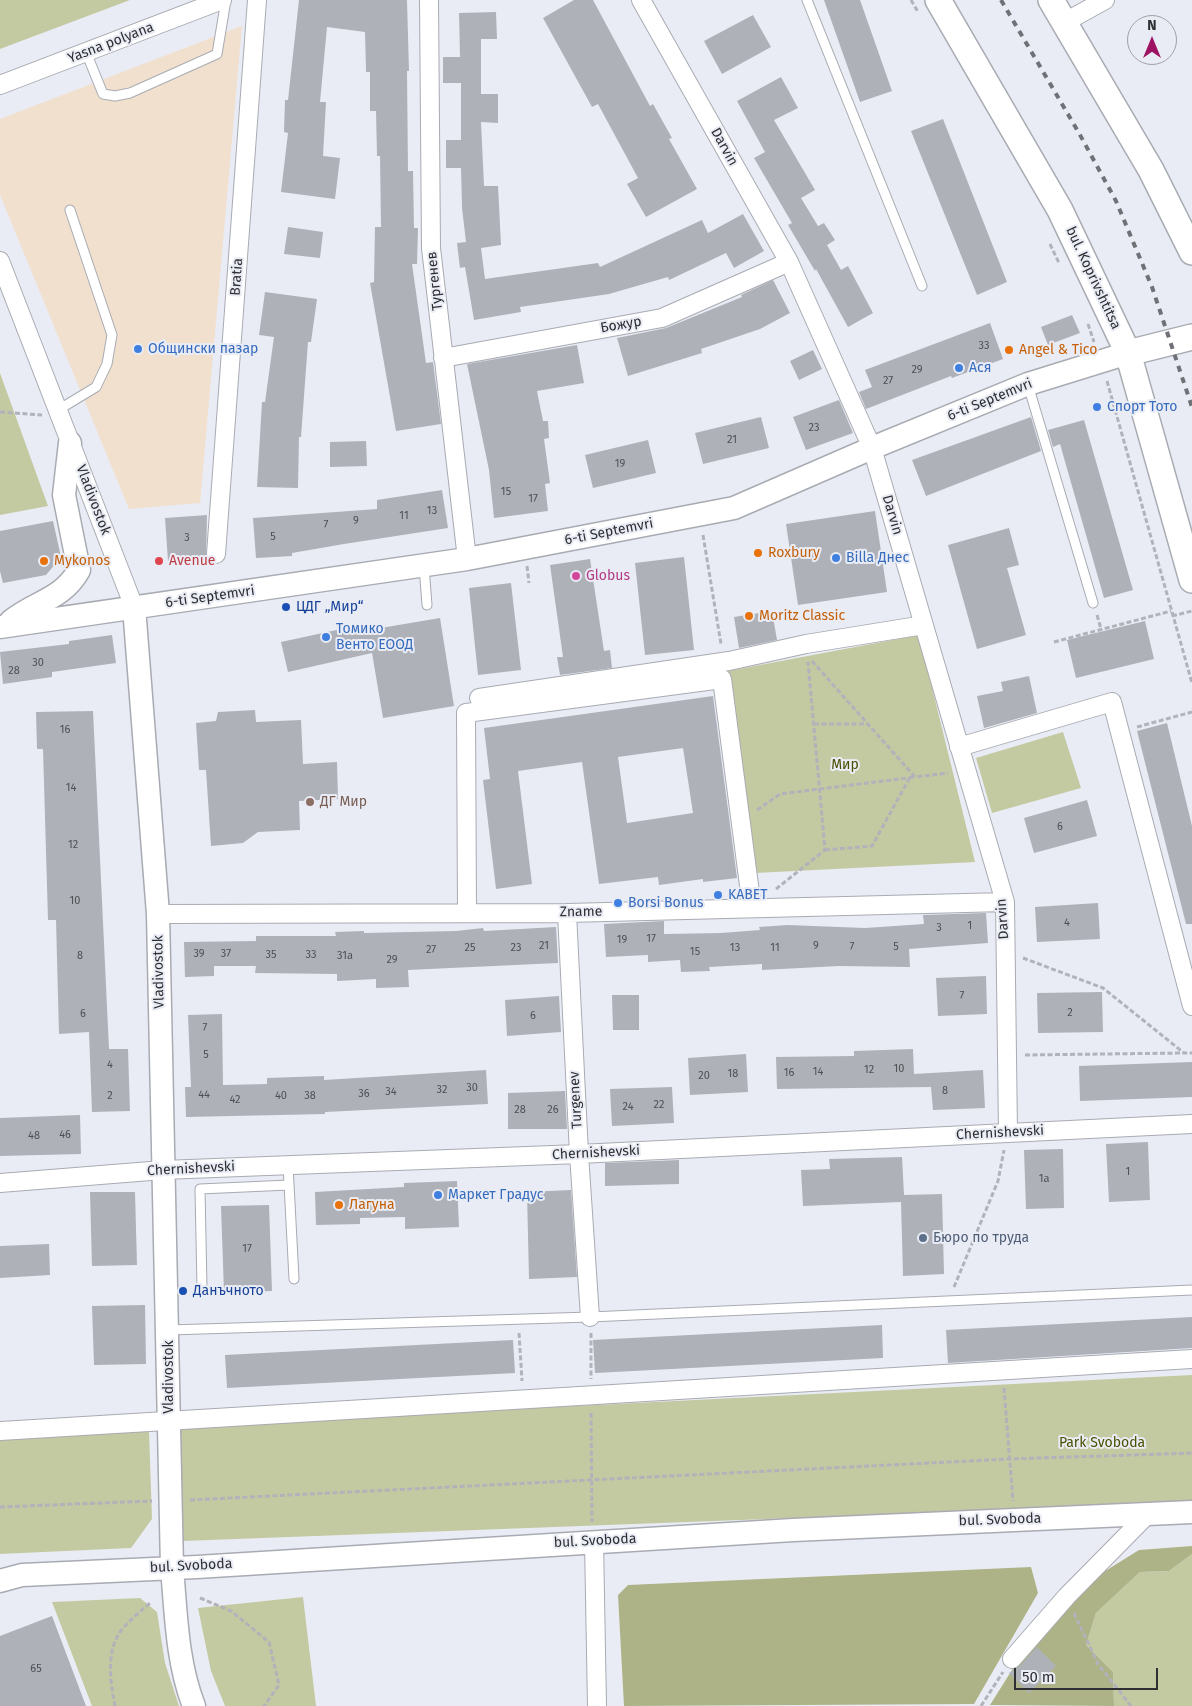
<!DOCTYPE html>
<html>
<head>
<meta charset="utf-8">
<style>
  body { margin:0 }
  #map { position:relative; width:1192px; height:1706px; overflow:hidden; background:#eaecf5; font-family:"Fira Sans",sans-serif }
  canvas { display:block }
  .north { position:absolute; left:1127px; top:15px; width:50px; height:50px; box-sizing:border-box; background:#eaecf5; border:1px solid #9fa0a7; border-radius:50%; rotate:0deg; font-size:14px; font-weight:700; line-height:20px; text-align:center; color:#2e2f32 }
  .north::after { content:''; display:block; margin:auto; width:18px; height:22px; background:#9d1362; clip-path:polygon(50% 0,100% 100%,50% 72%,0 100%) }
  .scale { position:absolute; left:1014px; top:1668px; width:144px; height:22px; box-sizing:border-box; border:2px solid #2e2f32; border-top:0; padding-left:6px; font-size:15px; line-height:18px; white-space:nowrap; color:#2e2f32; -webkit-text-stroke:4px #eaecf5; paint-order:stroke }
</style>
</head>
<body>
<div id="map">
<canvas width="1192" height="1706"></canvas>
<div class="north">N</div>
<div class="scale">50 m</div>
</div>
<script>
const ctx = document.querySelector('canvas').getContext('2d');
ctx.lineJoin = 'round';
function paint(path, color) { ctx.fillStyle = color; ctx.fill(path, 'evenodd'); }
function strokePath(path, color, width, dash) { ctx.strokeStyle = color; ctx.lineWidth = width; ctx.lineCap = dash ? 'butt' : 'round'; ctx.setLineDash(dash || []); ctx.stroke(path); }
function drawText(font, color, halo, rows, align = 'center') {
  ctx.font = font + ' "Fira Sans",sans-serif'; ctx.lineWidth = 4; ctx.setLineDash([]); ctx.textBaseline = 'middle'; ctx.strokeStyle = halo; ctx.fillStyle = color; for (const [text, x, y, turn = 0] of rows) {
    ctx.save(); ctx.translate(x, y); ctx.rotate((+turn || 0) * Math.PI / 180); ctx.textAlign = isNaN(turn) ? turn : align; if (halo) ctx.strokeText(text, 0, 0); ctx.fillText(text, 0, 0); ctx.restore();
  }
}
paint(new Path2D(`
  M242,26L200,503L129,509L0,195V119Z`), '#f1e0ce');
paint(new Path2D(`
  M0,0H130L0,49Z
  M0,373L48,506L0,515Z
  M919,635L975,862L755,873L728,671Z
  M1063,732L1081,788L992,813L976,758Z
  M1192,1375V1503L183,1541L178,1426Z
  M149,1431L152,1519L131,1548L0,1554V1438Z
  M1192,1554V1706H1114L1113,1672L1086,1645L1096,1613L1140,1572L1169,1571Z
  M303,1597L316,1706H225L211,1671L198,1608Z
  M140,1598L157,1612L165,1663L179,1706H92L52,1602Z`), '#c3caa1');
paint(new Path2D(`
  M1192,1546V1554L1169,1571L1140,1572L1096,1613L1086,1645L1113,1672L1114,1706L990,1705L1017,1662L1094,1578L1139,1550Z
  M1031,1567L1038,1593L974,1704L624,1706L618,1595L628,1585Z`), '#adb386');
paint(new Path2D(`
  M299,0H407L409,71H407L408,171H413L414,228H418L417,264H412L426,363L433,362L441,424L396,431L370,283L374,282L375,227H381L380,156H377L376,111H370V72H366L365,32L327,27L320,102H326L323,156L340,158L335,199L281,192L288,133L284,132L285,100H288Z
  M574,0H593L650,106L653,104L672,138L669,139L697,189L646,217L627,184L638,178L598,104L592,107L543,18Z
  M824,0H860L892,91L860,102Z
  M496,12L497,39H481V94H498V123L481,122L484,186H498L501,245L481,248L485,279L598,263L600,267L702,220L708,233L743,214L764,251L734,268L726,253L669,280L668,277L609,294L520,307L521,312L474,320L465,267L460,268L457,243L466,242L462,208L461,168H446V140H461V83H443V57H460L459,13Z
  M753,15L771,47L722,74L704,41Z
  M781,77L798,108L774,120L815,190L801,198L818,226L824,223L835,240L827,245L841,270L848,266L873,313L848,327L816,269L815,271L788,225L792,223L754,158L765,152L737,101Z
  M943,119L1007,282L977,295L911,131Z
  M288,227L323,232L320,258L284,254Z
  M773,280L790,313L760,329L701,349L702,353L628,376L617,338L666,328L742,297L741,295Z
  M265,292L317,299L311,342H308L301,437H299L298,488L257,487L262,402H265L274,337L259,335Z
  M1072,315L1080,333L1048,345L1041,327Z
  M990,323L1003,359L952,378L951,376L866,409L859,392L872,387L865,370Z
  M577,345L584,383L537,391L543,421H548L549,438L544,439L550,483L545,484L548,511L494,518L489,470L467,364Z
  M813,350L822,369L799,380L790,361Z
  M839,400L853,433L806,450L793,417Z
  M761,417L769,448L703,464L695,433Z
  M1031,417L1041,451L926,496L912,460Z
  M1084,420L1133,590L1104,598L1060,444L1053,447L1048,430Z
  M648,440L656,473L593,488L585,455Z
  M366,441L367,466L330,467V442Z
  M442,490L448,528L344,544L292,553V556L256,558L253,518L377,509V500Z
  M875,511L887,592L798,605L786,524Z
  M207,515L206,558L168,561L165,518Z
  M53,521L61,557L46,575L3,583L0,571V531Z
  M1009,528L1019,565L1007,568L1026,635L977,649L948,545Z
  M684,557L694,650L645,655L635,563Z
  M590,559L604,651L610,650L612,668L560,675L557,657H563L550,565Z
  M511,583L521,670L478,675L469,588Z
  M772,611L777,640L739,648L734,617Z
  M440,618L454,706L383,718L372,653L288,672L281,642L355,626L357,632Z
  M1145,621L1154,659L1076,678L1067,640Z
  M112,635L116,663L52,672V677L3,684L0,652L69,644V641Z
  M1029,676L1037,713L984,728L977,696L1003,691L1001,682Z
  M713,696L737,878L703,882V879L659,885L658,877L599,884L582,762L518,771L532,884L496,889L483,780L490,779L484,728ZM683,748L693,813L627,823L618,757Z
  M255,710L256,722L301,720L303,764L337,762L338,799L299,801L300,830L258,832L243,843L211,846L206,770H199L196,723L216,721L218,712Z
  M93,711L109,1049H128L130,1111L92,1112L89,1032L59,1034L56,920H48L43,749H37L36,712Z
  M1167,723L1192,826V924H1186L1137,731Z
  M1087,800L1097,836L1034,853L1024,818Z
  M1098,903L1100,939L1037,942L1035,907Z
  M986,913L988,943L909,949L910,967L839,966L762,970V964L709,967L710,971L681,972L680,960L648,962V955L606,957L604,924L664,921V934L721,933L760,930L759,927L788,925L865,928L924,924L923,915Z
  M556,927L558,963L408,970L409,987L376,988V979L337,981V974L255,973L256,966H214V976L185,977L184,942L256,941V936H336L335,932L364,931V933L456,931L483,928L484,931Z
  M986,976L987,1014L938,1016L936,978Z
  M1102,992L1103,1032L1038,1033L1037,993Z
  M612,995H639V1030H613Z
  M559,996L561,1032L507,1036L505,1000Z
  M222,1014L223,1085L267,1084V1078L324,1076V1080L486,1070L488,1104L325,1112V1114L186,1117L185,1087H191L188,1015Z
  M913,1049L914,1074L983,1070L985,1108L933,1110L931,1087L777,1089L776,1057L854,1056V1051Z
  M746,1054L748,1092L690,1095L688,1058Z
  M1192,1062V1097L1080,1101L1079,1066Z
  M672,1087L674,1123L612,1126L610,1089Z
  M565,1091L567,1129H508V1093Z
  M80,1115L81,1154L0,1156V1118Z
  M1148,1142L1150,1200L1109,1202L1106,1144Z
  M1063,1149L1064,1208L1026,1209L1024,1150Z
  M902,1157L904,1195L942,1194L944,1274L903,1276L901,1202L803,1206L801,1170L830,1169L829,1159Z
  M679,1160V1184L605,1186V1163Z
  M457,1181L459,1227L405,1229V1217L360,1218V1224L316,1225L315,1192L404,1187V1183Z
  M571,1190L577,1277L529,1279L527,1192Z
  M90,1192H135L137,1265L92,1266Z
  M269,1205L272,1291L224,1293L221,1206Z
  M49,1244L50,1275L0,1278V1246Z
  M145,1305L146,1364L94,1365L92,1306Z
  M1192,1317V1348L948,1363L946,1330Z
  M882,1325L883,1358L595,1373L593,1340Z
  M513,1340L515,1373L227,1388L225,1355Z
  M52,1616L86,1706H0V1636Z
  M1037,1647L1056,1666L1029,1693L1009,1673L1020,1666Z`), '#afb1b9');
const service = new Path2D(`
  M807,0L922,286
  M86,52L103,94L115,96L130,93L217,54L226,0
  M1028,385L1093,603
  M58,410L96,387L107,364L112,335L70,210
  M424,566L427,605
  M288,1165L294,1279
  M202,1288L200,1189L289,1185
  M169,1330L590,1317L1192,1290`);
const minor = new Path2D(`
  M429,0L431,248L467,559
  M641,0L789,262L872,448L1005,902L1008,1133
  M1065,22L1105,0
  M0,85L222,0
  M0,261L134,607
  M443,358L662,318L789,262
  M216,554L257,0
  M479,698L729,661L806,644L924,625
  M959,747L1112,702L1192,1006
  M467,911L466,713L722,679L752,908
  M567,913L579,1154L590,1317
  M158,914L567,913L1005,902
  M0,1183L163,1170L579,1154L1192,1124
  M0,1431L1192,1359
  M594,1541L597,1706
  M1012,1659L1067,1596L1148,1514`);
const tertiary = new Path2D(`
  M134,607L158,914L172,1568C176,1614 177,1663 194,1706
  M11,621C36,601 62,600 79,570L64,495L70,443
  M0,627L467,559L734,508L872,448L1028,384L1128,353
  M0,1581L22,1575L197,1567L793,1530L1192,1512`);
const secondary = new Path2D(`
  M938,0L1060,210L1128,353L1192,580
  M1051,0L1151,170L1192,252
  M1128,353L1192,337`);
strokePath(service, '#a8abb2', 11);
strokePath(minor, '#a8abb2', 20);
strokePath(tertiary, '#a8abb2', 25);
strokePath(secondary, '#a8abb2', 28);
strokePath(new Path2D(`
  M911,0L918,12
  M1050,244L1059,263
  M1088,324L1094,342
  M1107,381L1192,683
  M0,412L42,415
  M703,535L721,644
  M527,566L529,583
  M1097,615L1101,629
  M1172,616L1192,611
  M1054,642L1171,611
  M812,661L915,777L948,773
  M814,724H868
  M1137,727L1192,712
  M757,810L780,794L915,777
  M825,850L872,846L909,779
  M776,889L825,850L808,662
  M1023,958L1103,988L1184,1053H1192
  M1025,1055L1184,1053
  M954,1287L998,1181L1004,1150
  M519,1333L522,1381
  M591,1333V1379
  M1004,1388L1013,1501
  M591,1413L592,1522
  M190,1500L1009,1459L1192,1453
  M0,1507L152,1501
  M200,1598L231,1611L269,1642L279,1685L264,1706
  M1074,1613L1098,1664L1131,1706
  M115,1706C110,1681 105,1648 124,1627C132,1618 141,1611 150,1603
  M981,1706L1003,1672`), '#b1b2ba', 3, [5, 2.5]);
strokePath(service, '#fff', 9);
strokePath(minor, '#fff', 18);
strokePath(tertiary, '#fff', 22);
strokePath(secondary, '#fff', 25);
strokePath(new Path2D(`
  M1001,0L1079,133L1116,201L1152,287L1192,407`), '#707176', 4, [6, 6]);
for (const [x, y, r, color] of [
  [138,349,5,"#3f7fe0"],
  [1009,350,5,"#e8710a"],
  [959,368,5,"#3f7fe0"],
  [1097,407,5,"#3f7fe0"],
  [758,553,5,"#e8710a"],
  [836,558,5,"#3f7fe0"],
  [44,561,5,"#e8710a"],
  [159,561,5,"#e0444e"],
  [576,576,5,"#d1479c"],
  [286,607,5,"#1a4fb4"],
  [749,616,5,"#e8710a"],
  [326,637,5,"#3f7fe0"],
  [310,802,5,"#8d6e63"],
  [718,895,5,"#3f7fe0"],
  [618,903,5,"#3f7fe0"],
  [438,1195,5,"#3f7fe0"],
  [339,1205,5,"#e8710a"],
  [923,1238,5,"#5c6f8a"],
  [183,1291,5,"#1a4fb4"]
]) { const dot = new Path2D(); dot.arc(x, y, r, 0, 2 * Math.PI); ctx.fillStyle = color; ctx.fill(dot); strokePath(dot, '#eaecf5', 2); }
drawText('11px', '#4e5054', null, [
  ["33",984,346],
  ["29",917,370],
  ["27",888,381],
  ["23",814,428],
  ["21",732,440],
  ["19",620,464],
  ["15",506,492],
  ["17",533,499],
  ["13",432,511],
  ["11",404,516],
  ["9",356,521],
  ["7",326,525],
  ["5",273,537],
  ["3",187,538],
  ["30",38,663],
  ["28",14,671],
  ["16",65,730],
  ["14",71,788],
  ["6",1060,827],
  ["12",73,845],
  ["10",75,901],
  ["4",1067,923],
  ["1",970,926],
  ["3",939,928],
  ["17",651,939],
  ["19",622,940],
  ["21",544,946],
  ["9",816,946],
  ["7",852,947],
  ["5",896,947],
  ["25",470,948],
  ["23",516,948],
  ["13",735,948],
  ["11",775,948],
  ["27",431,950],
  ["15",695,952],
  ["39",199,954],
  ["37",226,954],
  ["35",271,955],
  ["33",311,955],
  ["8",80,956],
  ["31a",345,956],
  ["29",392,960],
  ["7",962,996],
  ["2",1070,1013],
  ["6",83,1014],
  ["6",533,1016],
  ["7",205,1028],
  ["5",206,1055],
  ["4",110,1065],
  ["10",899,1069],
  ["12",869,1070],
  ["14",818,1072],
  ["16",789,1073],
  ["18",733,1074],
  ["20",704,1076],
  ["30",472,1088],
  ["32",442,1090],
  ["8",945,1091],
  ["34",391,1092],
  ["36",364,1094],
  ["44",204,1095],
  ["2",110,1096],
  ["40",281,1096],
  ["38",310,1096],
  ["42",235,1100],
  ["22",659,1105],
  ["24",628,1107],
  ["28",520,1110],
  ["26",553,1110],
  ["46",65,1135],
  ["48",34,1136],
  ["1",1128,1172],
  ["1a",1044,1179],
  ["17",247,1249],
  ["65",36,1669]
]);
drawText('14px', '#2e2f32', '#eaecf5', [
  ["Yasna polyana",111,43,-21],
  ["Darvin",724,147,61],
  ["Bratia",237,277,-86],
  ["bul. Koprivshtitsa",1093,278,65],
  ["Тургенев",435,281,-96],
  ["Божур",621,325,-10],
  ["6-ti Septemvri",990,400,-22],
  ["Vladivostok",93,500,69],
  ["Darvin",892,515,74],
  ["6-ti Septemvri",609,532,-11],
  ["6-ti Septemvri",210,597,-8],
  ["Zname",581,912,-1],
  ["Darvin",1003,919,-94],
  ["Vladivostok",159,972,-91],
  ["Turgenev",576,1100,-93],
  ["Chernishevski",1000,1133,-3],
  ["Chernishevski",596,1153,-3],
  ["Chernishevski",191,1169,-3],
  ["Vladivostok",169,1377,-90],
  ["bul. Svoboda",1000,1520,-2],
  ["bul. Svoboda",595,1541,-3],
  ["bul. Svoboda",191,1566,-3]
]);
drawText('14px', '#366cbe', '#eaecf5', [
  ["Общински пазар",148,349],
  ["Ася",969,368],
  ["Спорт Тото",1107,407],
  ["Billa Днес",846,558],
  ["Томико",336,629],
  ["Венто ЕООД",336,645],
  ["KABET",728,895],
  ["Borsi Bonus",628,903],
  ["Маркет Градус",448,1195]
], 'left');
drawText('14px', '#c56008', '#eaecf5', [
  ["Angel & Tico",1019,350],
  ["Roxbury",768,553],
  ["Mykonos",54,561],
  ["Moritz Classic",759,616],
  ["Лагуна",349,1205]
], 'left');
drawText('14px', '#be3a42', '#eaecf5', [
  ["Avenue",169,561]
], 'left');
drawText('14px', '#b23c85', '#eaecf5', [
  ["Globus",586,576]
], 'left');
drawText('14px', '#164399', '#eaecf5', [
  ["ЦДГ „Мир“",296,607],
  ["Данъчното",193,1291]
], 'left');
drawText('14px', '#4b5103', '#eaecf5', [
  ["Мир",845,765],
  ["Park Svoboda",1102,1443]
]);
drawText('14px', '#785e54', '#eaecf5', [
  ["ДГ Мир",320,802]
], 'left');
drawText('14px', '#4e5e75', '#eaecf5', [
  ["Бюро по труда",933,1238]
], 'left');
</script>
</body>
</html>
